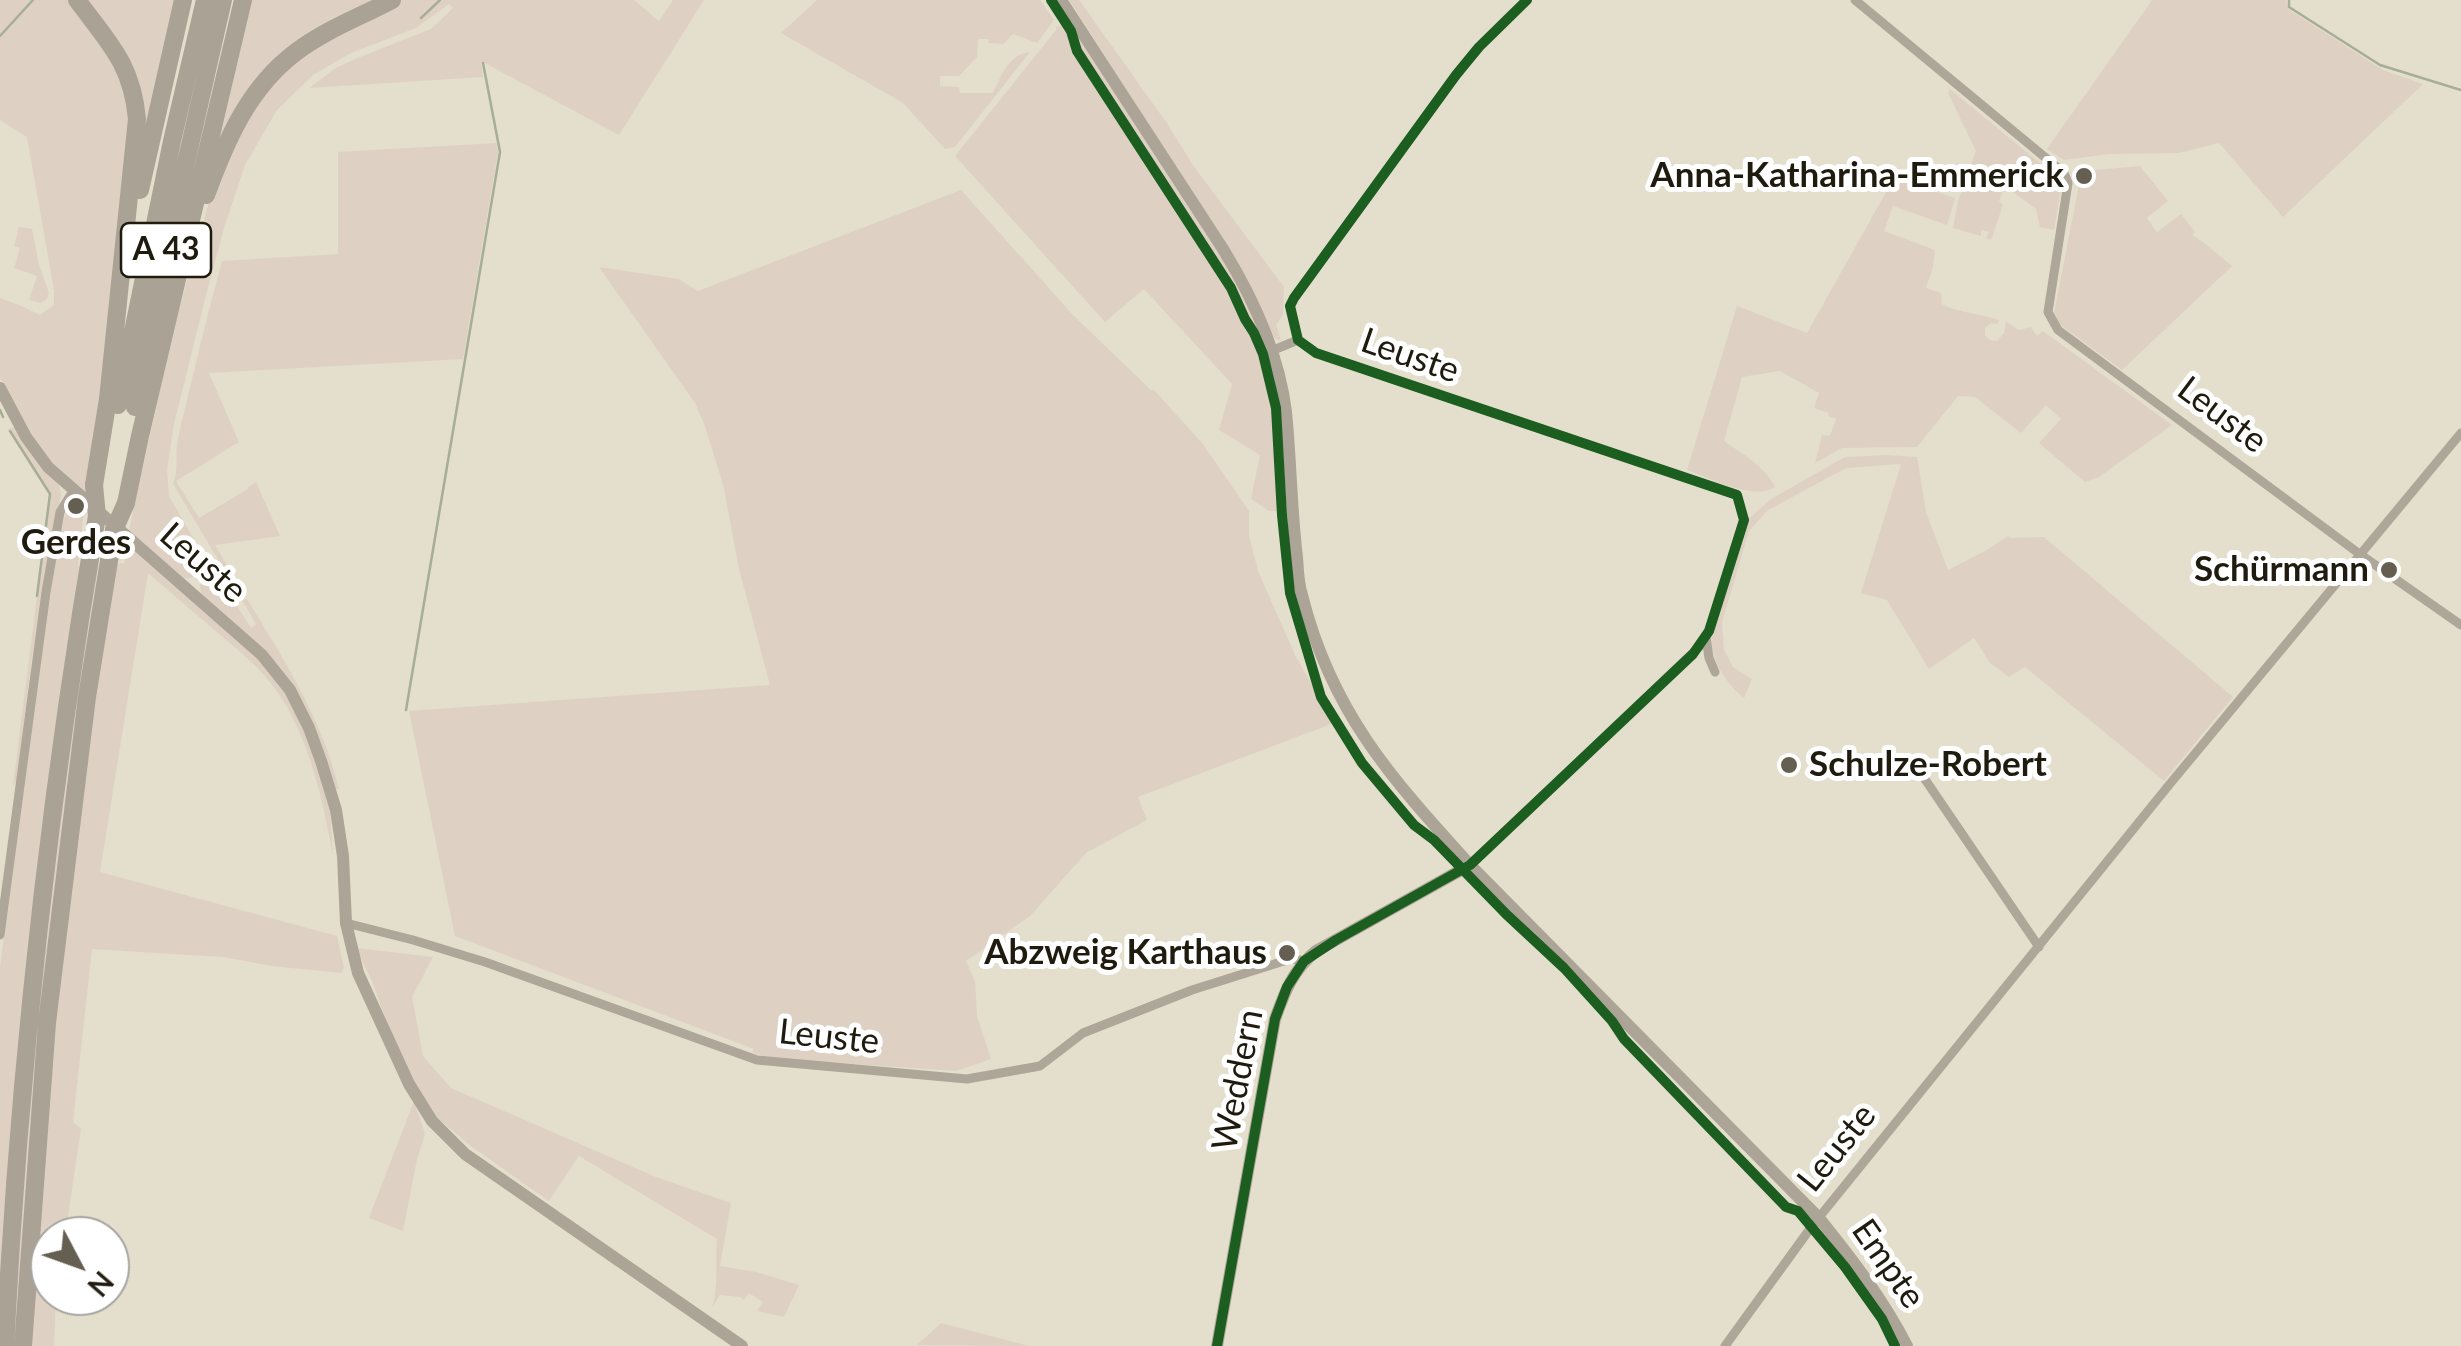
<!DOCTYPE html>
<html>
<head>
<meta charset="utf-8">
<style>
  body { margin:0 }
  #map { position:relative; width:2461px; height:1346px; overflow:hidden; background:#e4decc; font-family:Lato,sans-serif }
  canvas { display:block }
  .north { position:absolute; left:30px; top:1216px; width:100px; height:100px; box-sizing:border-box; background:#fff; border:2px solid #a5a49f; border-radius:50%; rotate:131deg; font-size:28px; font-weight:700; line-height:40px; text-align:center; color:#1f1b0f }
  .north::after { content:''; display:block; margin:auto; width:35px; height:45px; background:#645f51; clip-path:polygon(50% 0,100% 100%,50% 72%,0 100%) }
</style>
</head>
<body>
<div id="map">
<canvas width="2461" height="1346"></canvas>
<div class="north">N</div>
</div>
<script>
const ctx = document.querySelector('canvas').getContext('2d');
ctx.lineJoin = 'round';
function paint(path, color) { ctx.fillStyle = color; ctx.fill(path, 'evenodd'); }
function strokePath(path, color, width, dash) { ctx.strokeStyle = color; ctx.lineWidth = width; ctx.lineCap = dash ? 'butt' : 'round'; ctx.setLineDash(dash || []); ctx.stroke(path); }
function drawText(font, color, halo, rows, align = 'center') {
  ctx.font = font + ' Lato,sans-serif'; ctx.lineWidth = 10; ctx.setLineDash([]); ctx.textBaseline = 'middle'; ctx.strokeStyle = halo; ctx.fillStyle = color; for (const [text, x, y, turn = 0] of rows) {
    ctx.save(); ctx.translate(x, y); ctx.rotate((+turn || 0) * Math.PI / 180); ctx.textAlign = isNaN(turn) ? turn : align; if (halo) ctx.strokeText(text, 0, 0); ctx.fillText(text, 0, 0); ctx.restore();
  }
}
paint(new Path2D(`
  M0,0H70L114,59L131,106L91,474L86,495L43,453L17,413L0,377V298L24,307L40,315L54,305V290L27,137L0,120Z
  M84,0H178L143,150L142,115Z
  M251,0H378L317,31L216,145Z
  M402,0H634L659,21L673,0H704L619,135L481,61L483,77L309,88L336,68L355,59L431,29L453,8L449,4L416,28L351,53L313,75L277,110L245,165L225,225L207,291L174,424L167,469L169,496L204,557C202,571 195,582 180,577L129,530L174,327L215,181L263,92L310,49Z
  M817,0H1040L1054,20L1037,43L1013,34L1003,44L989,43L988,39H978L977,57L959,76H940V86L959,87L960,93H993C1001,76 1009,54 1030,52L955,147L945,149L903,103L781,33Z
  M1069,0H1079L1166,122L1195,168L1284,287L1283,314L1276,325L1281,341L1274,338L1240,266Z
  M2152,0H2286L2288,9L2383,70L2423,84L2283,217L2219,143L2179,153L2109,154L2064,160L2047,149Z
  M1063,25L1076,31L1218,250L1253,317L1267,355L1277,394L1283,448L1286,501L1280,511H1269L1251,499L1260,455L1219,430L1232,384L1144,289L1105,322L955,156L1056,30V27Z
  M1950,89L2058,178L2061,189L2054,230L2040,227L2036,209L2005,186L1999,201L2003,205L1991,240L1986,238L1989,232L1981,230V236L1953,228L1958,201L1976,151L1948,93Z
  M496,143L498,152L463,359L209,373L239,442L176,481L199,518L248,489V487L256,482L280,536L215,545L244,594L238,593L173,484C179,470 175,453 178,438C192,378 206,320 222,261L338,254V152Z
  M2140,166L2168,201L2147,218L2157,232L2181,214L2195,232L2192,235L2203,242L2232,266L2122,370L2059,324L2054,313L2079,185L2074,172Z
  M1894,178L1955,198L1947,225L1893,206L1884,231L1935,250L1933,267L1926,288L1941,293L1942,304C1955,312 1982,314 1999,320L1997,324L1991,323L1985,328V335L1990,340L1997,341L2004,333L2006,322L2019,330L2031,327L2037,336L2043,331L2172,425L2099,477L2085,482L2039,443L2061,419L2046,405L2021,433L1975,397L1958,396L1917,447L1842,448L1815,463L1822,435L1830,436L1836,419L1828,416L1829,413L1814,408L1819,393L1780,371L1742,377L1724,441C1743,454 1763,465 1775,487C1753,501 1710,478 1687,470L1737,306L1807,333Z
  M961,190L1073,315L1152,391L1154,390L1203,444L1249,511V535L1258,571L1296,657L1334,723L1138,797L1147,820L1086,853L1030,916L966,961L975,981L977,1016L991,1059L956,1071L767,1058L752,1052L754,1049L455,936L409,711L770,685L738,565L724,488L705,426L695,403L599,267L679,279L698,291Z
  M19,227L32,229L39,265L49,293L47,299L41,303L29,300L37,276L14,268L20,248L14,246Z
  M14,427L43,469L59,485L61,495L32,656L17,778L13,786L50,494L8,429Z
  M1887,455L1917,457L1926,512L1948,570L1985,551L2008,536L2010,538L2044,537L2233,697L2164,781L2025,667L2009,677L1990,663L1974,638L1929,669L1887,600L1861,593L1901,464L1846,468L1768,510L1749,531L1722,622L1724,650L1733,667L1752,679L1744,698C1725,682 1710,660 1711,633L1746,521L1771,499L1845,457Z
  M75,507L84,510L78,566L124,563L129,545L252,652L287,694L302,722L330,808L333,854C321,793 307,724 264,675C251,660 234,647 218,633C195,613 171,593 148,573L100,872L337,936L344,968L341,973L272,966L223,957L92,949L73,1122L81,1129L65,1236H50V1296H56L54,1346H0V967L49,592L64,519L67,510Z
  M211,576L220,579L251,628L256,624L242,600L247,599C284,660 322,718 339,789L335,790L306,709L201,594L200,584Z
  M356,948L433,957L412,997L423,1056L451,1088L656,1177L731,1203L720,1266L756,1272L799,1285L784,1317L757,1311L763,1302L749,1293L744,1300L740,1297L720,1295L712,1308C719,1285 715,1263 717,1239L579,1156L549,1201L472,1147L436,1117L413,1082L389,1030L373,983Z
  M414,1101L425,1134L417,1159L403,1231L369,1218Z
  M941,1323L1029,1346L917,1345Z`), '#ded1c3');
strokePath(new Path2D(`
  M2289,0V7L2380,65L2461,90
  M421,18L440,0
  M0,36L33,0
  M0,410L3,417
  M10,431L50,494L37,596
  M406,710L500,152L483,63`), '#a6ae96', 2.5);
strokePath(new Path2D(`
  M1855,0L2064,173L2068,183L2048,312L2058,330L2361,555L2461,625
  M1271,351L1298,340
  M1706,637L1709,658L1715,672
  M1918,769L2039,947
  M1470,865L1699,647L1709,631L1744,520L1737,495L1316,353L1298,340L1290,306L1294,298L1456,75L1479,47L1527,0
  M346,923L413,940L485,962L757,1060L967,1079L1040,1066L1083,1033L1192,990L1284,961L1294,959L1304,961
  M0,935L46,592L60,512L73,491
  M1725,1346L1812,1226L2169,785L2461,433`), '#ada699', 9);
strokePath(new Path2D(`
  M1061,0L1223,249C1253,298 1279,354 1286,412C1291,461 1291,509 1297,557C1298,570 1298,583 1302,595C1331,712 1392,779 1470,865L1819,1218C1852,1259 1883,1299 1907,1346
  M0,388L26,437L48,467L262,655L290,690L309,728L321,761L336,810L343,856L346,923L358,973L409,1084L432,1121L465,1154L742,1346
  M1217,1346L1275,1019C1285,991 1293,970 1316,951L1470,865`), '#aca496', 12);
strokePath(new Path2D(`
  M77,0C109,43 132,64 137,119L108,399L94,485
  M140,190L183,0
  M206,195C226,141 248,88 296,52C325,30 360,17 392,0
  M118,405L172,141L205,0
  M135,407L165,255L223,0
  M126,503L140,436L243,0
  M5,1346C19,1068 50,791 97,516
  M23,1346L47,1023L87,697L114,530`), '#aaa295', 18);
strokePath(new Path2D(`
  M94,485L97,516
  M114,530L126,503`), '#aaa295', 18);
strokePath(new Path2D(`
  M1051,0L1071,31L1077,51L1231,288L1245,319L1254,333L1263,354L1276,408L1282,515L1290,593L1321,697L1362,763L1414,825L1434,840L1506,914L1564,968L1612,1021L1624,1039L1786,1207L1798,1211L1845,1267L1882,1319L1895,1346
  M1217,1346L1275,1019L1287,987L1304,961L1336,940L1470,865L1693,654L1709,631L1744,520L1737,495L1316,353L1298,340L1290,306L1294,298L1456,75L1479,47L1527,0`), '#1b5e20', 10);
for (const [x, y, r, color] of [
  [2084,176,10,"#645f51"],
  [76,506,10,"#645f51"],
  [2389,570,10,"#645f51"],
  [1789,765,10,"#645f51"],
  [1287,953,10,"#645f51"]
]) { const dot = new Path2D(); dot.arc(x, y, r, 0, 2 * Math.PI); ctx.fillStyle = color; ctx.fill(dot); strokePath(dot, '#fff', 4); }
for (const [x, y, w] of [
  [166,250,90]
]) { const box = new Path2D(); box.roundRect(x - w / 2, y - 27, w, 54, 8); ctx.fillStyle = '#fff'; ctx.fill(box); strokePath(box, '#1f1b0f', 2.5); }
drawText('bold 32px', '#1f1b0f', null, [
  ["A 43",166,250]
]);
drawText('bold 35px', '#1f1b0f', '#fff', [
  ["Anna-Katharina-Emmerick",2064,176],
  ["Gerdes",76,543,"center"],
  ["Schürmann",2369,570],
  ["Schulze-Robert",1809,765,"left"],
  ["Abzweig Karthaus",1267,953]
], 'right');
drawText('35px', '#1f1b0f', '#fff', [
  ["Leuste",1410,356,19],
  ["Leuste",2222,415,37],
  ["Leuste",203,563,41],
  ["Leuste",829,1037,6],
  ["Weddern",1238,1080,-79],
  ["Leuste",1837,1148,-51],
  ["Empte",1888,1264,55]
]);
</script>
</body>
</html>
